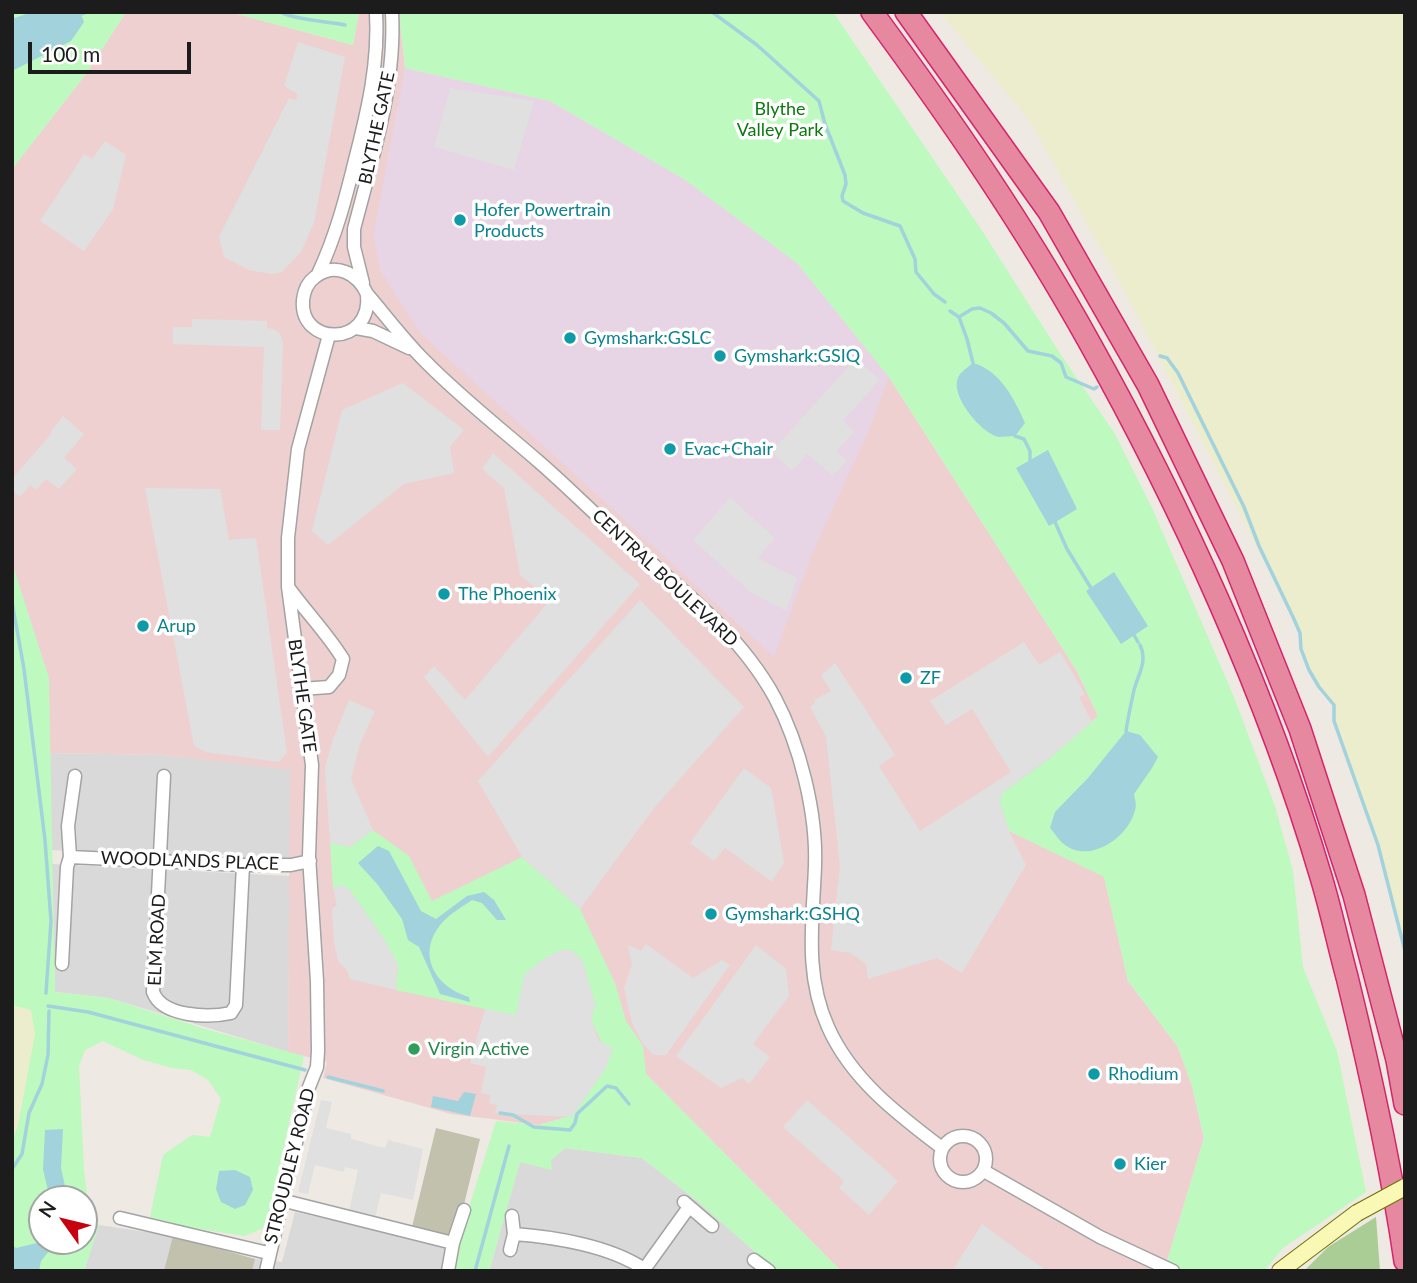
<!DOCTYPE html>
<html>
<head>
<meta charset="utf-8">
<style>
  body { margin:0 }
  #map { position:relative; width:1417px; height:1283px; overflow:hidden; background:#eee9e2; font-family:Lato,sans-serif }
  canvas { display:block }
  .frame { position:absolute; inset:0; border:14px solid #1c1c1c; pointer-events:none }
  .north { position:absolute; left:28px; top:1185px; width:70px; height:70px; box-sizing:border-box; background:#fff; border:2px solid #a4a4a4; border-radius:50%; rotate:304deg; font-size:19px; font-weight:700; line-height:28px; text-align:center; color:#1c1c1c }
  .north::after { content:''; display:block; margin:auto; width:24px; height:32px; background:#c7010d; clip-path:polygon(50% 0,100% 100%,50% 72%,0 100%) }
  .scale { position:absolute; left:28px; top:42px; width:163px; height:32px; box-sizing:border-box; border:4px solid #1c1c1c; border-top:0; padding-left:9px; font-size:21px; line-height:24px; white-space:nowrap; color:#1c1c1c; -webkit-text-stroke:5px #fff; paint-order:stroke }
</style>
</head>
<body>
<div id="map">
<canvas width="1417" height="1283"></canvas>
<div class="frame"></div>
<div class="north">N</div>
<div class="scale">100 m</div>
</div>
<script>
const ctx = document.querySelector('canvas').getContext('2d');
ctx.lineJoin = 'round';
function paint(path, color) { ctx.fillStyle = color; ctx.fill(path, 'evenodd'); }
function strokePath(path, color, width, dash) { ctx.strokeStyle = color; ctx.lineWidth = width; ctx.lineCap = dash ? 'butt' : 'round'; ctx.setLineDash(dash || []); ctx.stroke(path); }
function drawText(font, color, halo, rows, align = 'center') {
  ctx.font = font + ' Lato,sans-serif'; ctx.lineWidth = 7; ctx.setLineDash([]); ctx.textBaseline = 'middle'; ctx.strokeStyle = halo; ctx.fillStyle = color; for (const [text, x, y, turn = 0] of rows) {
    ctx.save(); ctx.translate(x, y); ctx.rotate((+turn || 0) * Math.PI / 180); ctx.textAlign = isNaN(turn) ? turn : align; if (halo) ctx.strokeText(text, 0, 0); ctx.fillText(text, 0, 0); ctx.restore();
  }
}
paint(new Path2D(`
  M49,753L163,755L290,769V861L51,850Z
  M52,864L290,876L288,1052L109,998L55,992Z
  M565,1148L642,1158L696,1200L777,1271H489L520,1162L551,1169V1160Z
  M295,1212L456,1247L449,1271H84L99,1225L173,1236L255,1259L282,1262Z`), '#dad9d9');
paint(new Path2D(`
  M126,12H230L353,45L359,12H399L405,68L684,179L797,263L889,377L1077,671L1098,716L1050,758L1009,831L1104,876L1128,981L1178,1047L1192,1086L1204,1138L1164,1271H841L646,1074L573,1115L539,1125L451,1114L323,1078L327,1062L288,1052L290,770L163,755L49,753L48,679L12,563V169L86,74Z`), '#efd0d1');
paint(new Path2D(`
  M405,68L550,101L684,179L797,263L889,377L869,430L812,554L774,657L420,333L381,272L373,236Z`), '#e7d4e4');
paint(new Path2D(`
  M436,1128L480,1139L456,1237L412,1227Z
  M173,1236L255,1259L252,1271H164Z`), '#c2c1ad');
paint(new Path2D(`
  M940,12H1405V951L1378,845L1334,721V705L1319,687L1309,670L1301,649L1300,633L1293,617L1127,296L1031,123Z
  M12,1005L32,1010L35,1034L18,1125L12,1142Z`), '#ecedcd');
paint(new Path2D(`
  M1376,1217L1380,1271H1304L1328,1247Z`), '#aacd96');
paint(new Path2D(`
  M12,12H126L86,74L12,169Z
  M230,12H359L353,45Z
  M399,12H833L981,229L1059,352L1115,434L1153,510L1234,697L1275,806L1293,871L1303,967L1337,1051L1366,1192L1283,1248L1264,1271H1164L1204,1138L1192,1086L1178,1047L1128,981L1104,877L1009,831L1000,803L1002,793L1050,758L1098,716L1077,671L889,377L797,263L684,179L550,101L405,68Z
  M12,563L49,678L55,992L109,998L202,1028L304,1056L268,1218L262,1229L244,1236L188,1227L150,1217L163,1155L192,1135L210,1137L221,1099L208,1080L191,1070L172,1068L143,1060L103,1041L85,1050L79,1066L84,1170L90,1218L99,1225L84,1271H12V1142L18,1125L35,1034L31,1010L12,1005ZM42,1199H84V1241H42Z
  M373,830L409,856L432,901L522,857L580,909L615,983L626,1021L643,1046L646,1074L841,1271H777L696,1200L642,1158L565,1148L551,1160L552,1170L520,1162L489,1271H449L496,1121L539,1125L573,1115L602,1044L591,1020L595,1004L582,960L571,950L517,1016L396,990L398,965L384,939L351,892L338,886L333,888L330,843L350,847Z`), '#bef9bf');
paint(new Path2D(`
  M298,42L345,57L314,223L301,252L282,272L271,274L249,270L224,257L219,237L289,98L296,100L298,94L284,86Z
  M450,88L534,101L514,170L434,147Z
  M105,141L126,155L113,209L84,251L40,221L84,154L92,159Z
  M192,319L267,321V328L274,329L280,334L283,342L280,430H261L264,347L173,344V327H192Z
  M856,358L880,380L843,421L854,432L837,451L847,461L833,476L807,454L792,471L771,452Z
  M403,383L464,430L450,447L454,473L404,484L328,545L312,531L342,410Z
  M63,416L84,434L64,458L77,469L59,489L46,479L36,490L30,485L20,497L12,490V479L51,434L50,432Z
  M493,453L640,584L488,757L424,677L434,666L465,700L550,600L520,575L504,488L482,469Z
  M145,488L220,489L229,540L256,538L287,753L279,762L206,752L194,746Z
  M730,497L775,538L758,558L797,578L786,611L750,592L693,540Z
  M640,600L744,707L654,808L580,909L522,857L478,781Z
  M1024,642L1039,665L1060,652L1085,694L1079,697L1092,722L1049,758L1002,793L1000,803L1009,831L1026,865L962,973L937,958L868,979L866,964L850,953L831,950L840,866L826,736L810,707L815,703L814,700L831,691L821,675L835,663L895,755L879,766L920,831L1011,772L972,709L946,725L930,701Z
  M349,700L375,711L360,744L351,779L373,830L350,847L330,843L325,768L333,739Z
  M744,768L771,788L784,863L772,882L725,848L714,861L690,843Z
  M338,886H345L351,892L384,939L398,965L396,990L350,979L347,970L338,961L334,943L332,909L337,905L333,888Z
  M646,944L693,978L722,960L730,965L666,1055H654L643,1044L632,1023L624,988L632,965L628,945L641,951Z
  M756,945L786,969L789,996L753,1044L770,1057L749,1084L742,1078L721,1088L676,1056Z
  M560,950H571L582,960L595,1004L591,1020L599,1041L613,1048L606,1068L572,1117L495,1113L497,1105L489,1103L491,1095L481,1093L486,1067L470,1063L485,1009L516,1015L524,975L542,960Z
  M321,1100L332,1102L326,1128L351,1134V1139L385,1148L388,1140L423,1149L413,1200L381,1193L375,1218L349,1211L358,1170L345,1167L344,1172L315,1165L308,1194L298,1192Z
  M807,1100L898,1181L869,1215L839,1188L844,1181L783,1127Z
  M982,1224L990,1230L1047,1271H952Z`), '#e0e0e0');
paint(new Path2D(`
  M32,12H80L84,22L71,41L12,71V19Z
  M973,363C1000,370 1015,400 1025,423L1015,436C1010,436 1004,437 999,437C982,434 950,396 958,378C960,372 968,367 973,363Z
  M1048,450L1077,509L1049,526L1016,468Z
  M1114,572L1148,626L1121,644L1086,591Z
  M1126,731L1140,735L1158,757L1152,768L1134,794C1135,799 1137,806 1135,810C1129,837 1090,864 1065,845C1059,841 1055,833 1050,828L1055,812L1088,778Z
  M378,846L389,851L421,911L436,919L467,896L484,892L494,900L506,920H497L482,903L472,900C462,907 449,914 441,924C416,954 435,987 469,997L470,1002L440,994L419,947L408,940L402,919L378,885L358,863Z
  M464,1092L476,1094L470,1116L431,1107L433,1096L458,1101Z
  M63,1129L61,1168L68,1199H50L43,1169L45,1130Z
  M235,1170L250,1177L253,1190L245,1205L235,1209L221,1202L216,1189L219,1171Z
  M41,1242L53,1246L41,1261L39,1271H13L12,1245L16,1248Z`), '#a2d2dc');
strokePath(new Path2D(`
  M280,12C296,20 325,21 345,25
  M712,12L757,45L819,101L825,124L845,175L846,184L842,196L843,201L863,213L900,226L915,259L916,272L934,294L945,302
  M82,14L86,12
  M950,311L959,317L972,309L980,308L991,313L1004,323L1028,351L1052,356L1061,363L1066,377L1094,389L1097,387
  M959,317L967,339L973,363
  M1160,356L1167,358L1178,373L1244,507L1259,546L1293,617L1300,633L1301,649L1309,670L1319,687L1334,705V721L1378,845L1405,951
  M1015,436L1024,439L1030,451V460
  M1055,522L1067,549L1091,588
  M12,602L24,669L45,840L51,921L46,993
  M1134,635L1138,642
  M1126,731C1128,717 1131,704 1134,690C1138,674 1148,662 1140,645
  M48,1006L88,1012L305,1070
  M328,1077L383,1091
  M500,1113L513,1115L534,1127L570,1130L575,1123L577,1114L607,1086L616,1088L629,1104
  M12,1169L22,1154L29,1113L42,1084L48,1055L49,1011
  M475,1271L509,1146`), '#a2d2dc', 3.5);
const street = new Path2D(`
  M318,274C336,236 346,197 356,156C368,109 379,62 376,12
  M363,283L354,247V229C372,159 396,86 392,12
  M367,294C373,347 299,347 303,300C304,291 308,282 315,277C336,261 358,274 367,294C386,316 404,340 424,360C459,396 500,428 538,461C567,486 593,513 622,538C678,586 739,632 775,698C800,745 817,813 815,866C813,921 804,974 828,1027C851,1079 897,1114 942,1148
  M356,328L373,331L409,348
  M288,587C306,612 327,633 343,659L339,675L329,687L301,689
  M164,776L153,992C162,1017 209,1018 231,1013L236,1005L243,865
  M70,857L243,865H291L310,861
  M62,964L67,867L70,857L68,826L75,776
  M940 1159a23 23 0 1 1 46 0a23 23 0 1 1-46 0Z
  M984,1171L1100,1237L1173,1271
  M281,1200L453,1243
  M684,1202L712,1226
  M120,1218L268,1253
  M514,1234C555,1237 610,1246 644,1269
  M510,1250L514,1234L512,1216
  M754,1260L769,1271
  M266,1271L309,1087L317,1067L318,1051L317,981L309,856L312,765L288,587V538L298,449L329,335
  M448,1271L453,1243L464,1210
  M643,1271L689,1207`);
const secondary = new Path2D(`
  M1280,1271L1357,1213`);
const highway = new Path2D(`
  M872,12C950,118 1024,225 1088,340C1181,506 1267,694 1321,877C1331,910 1338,944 1347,977C1370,1071 1391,1165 1405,1261
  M906,12L1049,212L1148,385L1233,561L1300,729L1354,895L1397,1060L1405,1104`);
strokePath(street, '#a3a3a3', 15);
strokePath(secondary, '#6c7105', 18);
strokePath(highway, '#d6246c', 24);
strokePath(street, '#fff', 12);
strokePath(secondary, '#f9f8b4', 16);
strokePath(highway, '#e689a0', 21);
const secondaryBridge = new Path2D(`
  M1357,1213L1405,1187`);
strokePath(secondaryBridge, '#6c7105', 18, []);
strokePath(secondaryBridge, '#f9f8b4', 16);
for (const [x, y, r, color] of [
  [460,220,7,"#0f9aa8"],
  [570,338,7,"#0f9aa8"],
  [720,356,7,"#0f9aa8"],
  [670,449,7,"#0f9aa8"],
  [444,594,7,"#0f9aa8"],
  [143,626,7,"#0f9aa8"],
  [906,678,7,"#0f9aa8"],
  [711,914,7,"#0f9aa8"],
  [414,1049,7,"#2e9e5b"],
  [1094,1074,7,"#0f9aa8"],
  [1120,1164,7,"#0f9aa8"]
]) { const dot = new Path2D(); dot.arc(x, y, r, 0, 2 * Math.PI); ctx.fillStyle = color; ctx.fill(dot); strokePath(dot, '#fff', 2.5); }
drawText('18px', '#0c790e', '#fff', [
  ["Blythe",780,109],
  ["Valley Park",780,130]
]);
drawText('18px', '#1c1c1c', '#fff', [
  ["BLYTHE GATE",377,128,-78],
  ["CENTRAL BOULEVARD",665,578,43],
  ["BLYTHE GATE",302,696,82],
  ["WOODLANDS PLACE",190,861,2],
  ["ELM ROAD",157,940,-87],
  ["STROUDLEY ROAD",290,1166,-76]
]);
drawText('18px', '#0d838f', '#fff', [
  ["Hofer Powertrain",474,210],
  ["Products",474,231],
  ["Gymshark:GSLC",584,338],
  ["Gymshark:GSIQ",734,356],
  ["Evac+Chair",684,449],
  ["The Phoenix",458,594],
  ["Arup",157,626],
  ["ZF",920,678],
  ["Gymshark:GSHQ",725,914],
  ["Rhodium",1108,1074],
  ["Kier",1134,1164]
], 'left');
drawText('18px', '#27864d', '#fff', [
  ["Virgin Active",428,1049]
], 'left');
</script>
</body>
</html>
